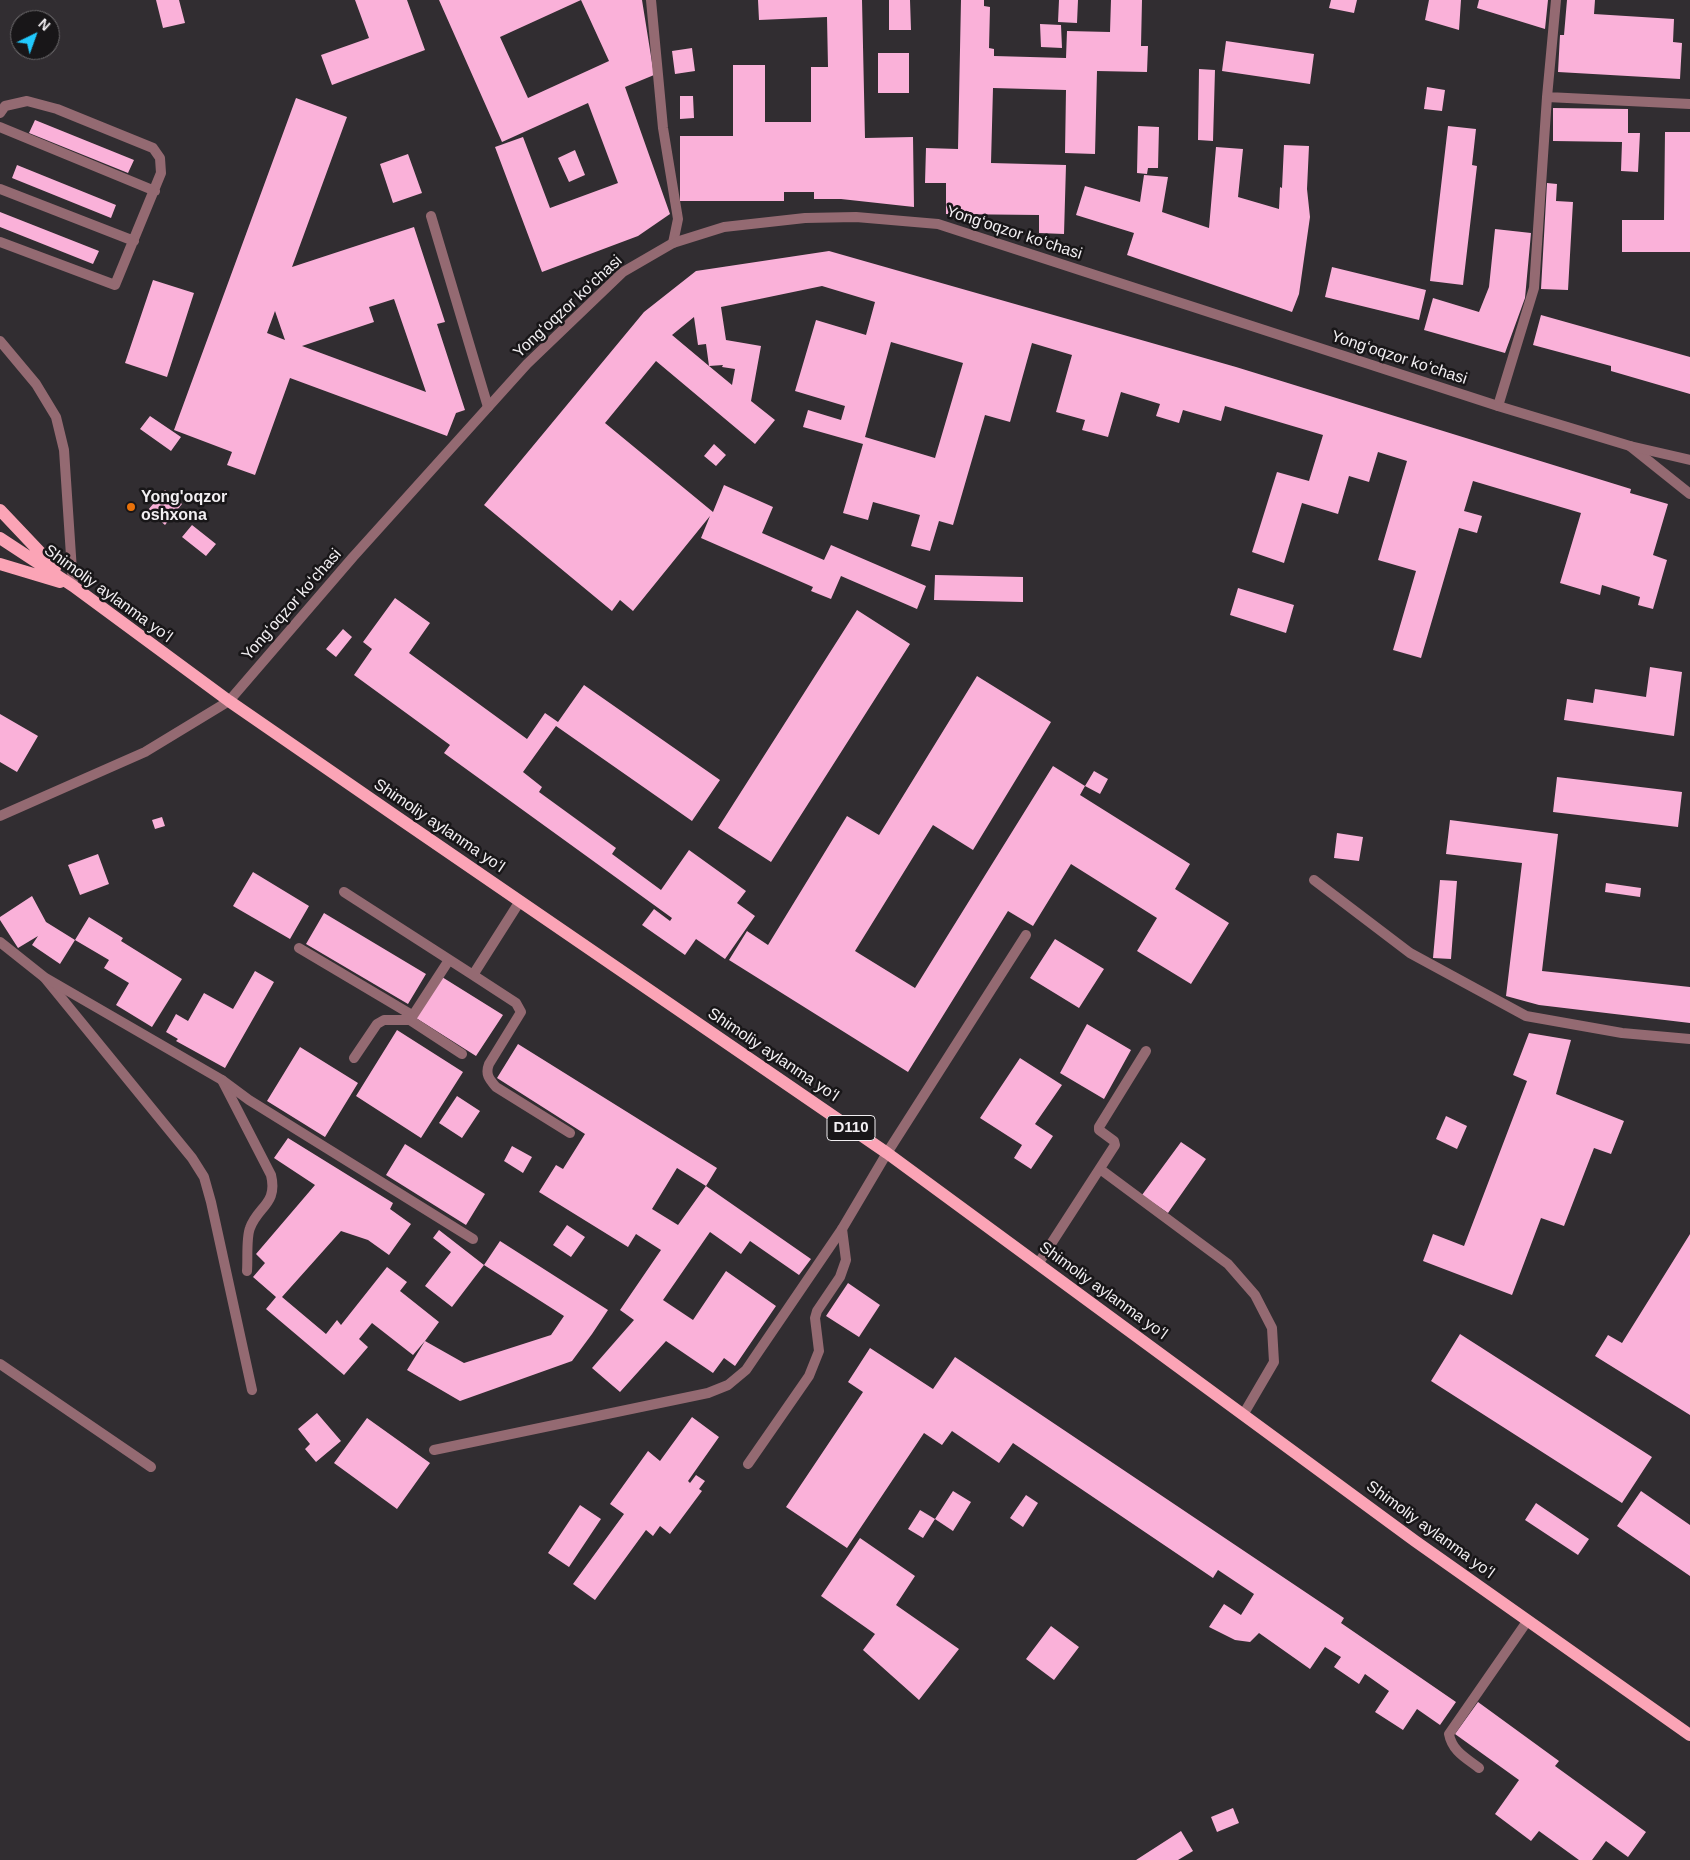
<!DOCTYPE html>
<html>
<head>
<meta charset="utf-8">
<style>
  body { margin:0 }
  #map { position:relative; width:1690px; height:1860px; overflow:hidden; background:#312d31; font-family:Helvetica,sans-serif }
  canvas { display:block }
  .north { position:absolute; left:10px; top:10px; width:50px; height:50px; box-sizing:border-box; background:#181618; border:1px solid #6f6d6f; border-radius:50%; rotate:42deg; font-size:14px; font-weight:700; line-height:20px; text-align:center; color:#f2eff2 }
  .north::after { content:''; display:block; margin:auto; width:18px; height:22px; background:#21c9fd; clip-path:polygon(50% 0,100% 100%,50% 72%,0 100%) }
</style>
</head>
<body>
<div id="map">
<canvas width="1690" height="1860"></canvas>
<div class="north">N</div>
</div>
<script>
const ctx = document.querySelector('canvas').getContext('2d');
ctx.lineJoin = 'round';
function paint(path, color) { ctx.fillStyle = color; ctx.fill(path, 'evenodd'); }
function strokePath(path, color, width, dash) { ctx.strokeStyle = color; ctx.lineWidth = width; ctx.lineCap = dash ? 'butt' : 'round'; ctx.setLineDash(dash || []); ctx.stroke(path); }
function drawText(font, color, halo, rows, align = 'center') {
  ctx.font = font + ' Helvetica,sans-serif'; ctx.lineWidth = 5; ctx.setLineDash([]); ctx.textBaseline = 'middle'; ctx.strokeStyle = halo; ctx.fillStyle = color; for (const [text, x, y, turn = 0] of rows) {
    ctx.save(); ctx.translate(x, y); ctx.rotate((+turn || 0) * Math.PI / 180); ctx.textAlign = isNaN(turn) ? turn : align; if (halo) ctx.strokeText(text, 0, 0); ctx.fillText(text, 0, 0); ctx.restore();
  }
}
paint(new Path2D(`
  M156,0H179L185,23L163,28Z
  M355,0H407L425,50L332,85L321,55L369,38Z
  M439,0H642L654,75L625,87L670,214L638,236L542,272L495,147L523,137L550,208L618,183L588,103L502,142ZM581,0L609,61L528,98L500,37Z
  M758,0H862L865,138L913,137L914,207L841,199H814V192H784V201H680V136H733V65H765V122H811V67H828L827,17L759,20Z
  M889,0H910L911,30H889Z
  M961,0H984V6L990,7L989,48L994,49V56L1066,58L1067,31L1110,32L1111,0H1142L1141,46H1148L1147,72L1097,71L1095,154L1065,153L1066,90L993,88L991,163L1066,165L1064,234L1039,233V215L946,214V183H925L926,148L958,149Z
  M1059,0H1078L1077,23L1058,22Z
  M1331,0H1357L1354,13L1329,8Z
  M1429,0H1461L1459,30L1425,20Z
  M1479,0H1548L1545,29L1477,8Z
  M1567,0H1595L1594,14L1674,19L1673,42L1682,43L1680,79L1558,72L1560,35H1564Z
  M1040,24L1061,25L1062,48L1041,47Z
  M1226,41L1314,54L1310,84L1222,71Z
  M692,48L695,71L675,74L672,51Z
  M878,53H909V93H878Z
  M1199,69L1215,70L1213,141L1198,140Z
  M1427,87L1445,90L1442,111L1424,109Z
  M680,96H693L694,118L680,119Z
  M296,98L347,117L292,267L414,227L445,322L437,324L465,410L456,413L447,436L290,378L255,475L227,465L232,452L174,430ZM394,299L426,392L302,346L374,322L369,307ZM275,311L285,340L267,333Z
  M1553,108L1628,109V133H1640L1638,172L1621,171L1622,142L1553,141Z
  M35,120L134,160L128,173L29,133Z
  M1138,126L1159,127L1158,168H1148L1147,174L1137,173Z
  M1448,126L1476,129L1472,165L1477,166L1463,285L1430,281Z
  M1665,132H1690V252H1622V220H1664Z
  M1284,145L1309,146L1307,189L1310,217L1299,294L1292,312L1127,255L1134,233L1076,215L1085,186L1140,202L1144,175L1168,177L1162,212L1209,228L1216,147L1243,149L1238,197L1279,209L1280,187L1282,188Z
  M575,150L585,175L569,182L558,158Z
  M408,154L422,193L393,203L380,164Z
  M17,165L116,205L111,218L12,178Z
  M1547,183L1557,184L1556,201L1573,202L1568,290L1541,289Z
  M0,212L99,251L93,264L0,227Z
  M1495,229L1531,233L1525,298L1505,353L1424,330L1433,298L1479,312L1489,287Z
  M829,251L1236,367L1631,489L1630,493L1668,504L1653,555L1667,560L1653,609L1638,605L1640,597L1602,585L1600,595L1560,583L1581,513L1473,481L1464,511L1482,516L1477,533L1459,528L1421,658L1393,650L1416,571L1378,560L1407,461L1378,452L1369,482L1349,476L1338,514L1302,503L1284,563L1252,552L1277,472L1309,481L1323,435L1225,406L1221,421L1183,410L1179,423L1156,416L1160,404L1121,392L1108,437L1082,430L1085,420L1056,412L1072,355L1032,343L1010,422L985,415L953,525L939,521L930,551L911,546L920,515L873,502L868,520L843,513L863,444L803,427L808,410L841,420L845,406L795,391L816,320L866,335L875,302L822,286L721,307L726,340L761,346L751,401L775,420L755,444L656,361L605,423L713,512L724,485L773,507L762,533L824,560L831,545L926,586L917,609L841,576L831,599L811,591L813,587L701,538L710,516L633,611L620,600L612,611L484,505L644,312L696,271ZM694,317L698,345L706,344L709,366L672,335ZM891,342L963,363L935,458L865,437ZM723,365L722,367L735,369L732,385L709,366Z
  M1332,267L1426,290L1419,320L1325,297Z
  M153,280L194,293L167,377L125,363Z
  M1541,315L1690,357V394L1611,371V366L1533,345Z
  M150,416L181,437L171,451L140,429Z
  M714,444L726,455L716,466L704,456Z
  M165,490L182,504L165,525L148,510Z
  M192,525L216,544L206,556L182,537Z
  M935,575L1023,577V602L934,600Z
  M1238,588L1294,605L1286,633L1230,615Z
  M395,598L430,623L409,653L527,739L545,713L558,722L584,685L720,780L692,821L556,726L523,772L542,787L539,792L616,848L612,854L661,890L689,850L746,891L737,903L755,916L725,959L696,939L685,955L642,925L654,909L670,921L672,918L444,753L450,745L354,675L372,649L363,642Z
  M857,610L910,644L771,862L718,828Z
  M343,629L352,637L336,657L326,649Z
  M1650,667L1682,672L1674,736L1564,720L1567,699L1593,703L1595,689L1646,697Z
  M977,676L1051,722L973,850L933,825L855,951L915,988L1053,766L1085,786L1080,795L1190,864L1175,889L1229,923L1191,984L1137,951L1157,918L1071,864L1033,926L1008,911L908,1072L729,960L747,931L768,945L847,816L879,835Z
  M0,714L38,736L17,772L0,762Z
  M1094,771L1108,779L1100,794L1085,786Z
  M1557,777L1682,792L1678,827L1553,812Z
  M162,817L165,826L155,829L152,820Z
  M1450,820L1558,834L1542,971L1690,987V1023L1539,1005L1506,996L1522,863L1446,854Z
  M1337,833L1363,837L1359,861L1334,858Z
  M98,854L109,884L80,895L68,865Z
  M253,872L309,906L290,939L233,906Z
  M1440,880L1457,881L1451,959L1433,958Z
  M1606,883L1641,888L1640,897L1605,892Z
  M32,896L46,922L75,940L60,964L32,945L38,936L18,948L0,920V917Z
  M324,913L426,974L408,1004L306,944Z
  M89,917L123,938L121,941L182,979L152,1027L116,1005L129,983L104,968L109,960L75,940Z
  M1055,939L1104,969L1079,1008L1030,978Z
  M255,971L274,982L225,1068L176,1041L178,1039L166,1032L176,1014L188,1021L204,993L233,1009Z
  M442,977L503,1015L476,1056L416,1018Z
  M1087,1024L1131,1050L1104,1099L1060,1073Z
  M397,1030L463,1072L421,1138L356,1096Z
  M1529,1033L1571,1040L1556,1094L1624,1121L1611,1154L1594,1148L1564,1226L1541,1218L1512,1295L1423,1261L1433,1234L1464,1246L1527,1081L1513,1075Z
  M518,1044L717,1168L706,1186L677,1168L652,1209L678,1225L706,1186L811,1259L799,1275L750,1241L741,1254L710,1232L663,1300L693,1320L726,1271L776,1306L735,1366L724,1358L713,1373L666,1341L620,1392L592,1368L634,1320L620,1310L661,1250L636,1234L628,1247L539,1192L556,1165L563,1169L585,1134L497,1078Z
  M300,1047L358,1083L325,1137L267,1101Z
  M1020,1058L1062,1085L1035,1124L1053,1136L1031,1169L1014,1158L1022,1145L980,1118Z
  M457,1096L480,1111L462,1138L439,1123Z
  M1446,1116L1467,1126L1457,1149L1436,1139Z
  M288,1138L393,1203L390,1209L411,1224L389,1255L368,1240L341,1231L282,1297L326,1334L337,1320L341,1325L387,1267L407,1282L400,1291L439,1322L425,1341L464,1363L551,1335L564,1316L484,1265L500,1241L608,1310L592,1334L572,1361L460,1401L407,1370L425,1341L413,1355L372,1323L359,1339L368,1347L344,1375L266,1309L276,1297L253,1277L265,1263L256,1254L315,1185L274,1158Z
  M1181,1142L1206,1159L1168,1213L1142,1195Z
  M405,1144L485,1194L466,1225L386,1175Z
  M512,1146L532,1157L523,1173L504,1161Z
  M567,1225L585,1237L571,1257L553,1245Z
  M439,1230L484,1265L452,1307L425,1286L451,1252L433,1238Z
  M1690,1234V1415L1595,1356L1608,1335L1622,1343Z
  M848,1283L880,1305L859,1337L826,1316Z
  M1460,1334L1652,1457L1622,1503L1431,1381Z
  M870,1348L933,1389L955,1357L1344,1618L1341,1623L1456,1702L1440,1725L1417,1709L1403,1730L1375,1712L1389,1691L1365,1674L1359,1684L1334,1667L1341,1657L1325,1647L1310,1669L1259,1633L1250,1642L1235,1640L1209,1627L1224,1604L1241,1615L1254,1594L1218,1570L1213,1578L1013,1443L999,1463L952,1431L942,1445L924,1433L847,1548L786,1507L863,1392L848,1382Z
  M317,1413L341,1441L316,1462L305,1449L310,1444L298,1429Z
  M692,1417L719,1437L688,1481L690,1483L696,1475L705,1481L699,1489L702,1491L670,1534L660,1526L653,1536L646,1530L595,1600L573,1584L624,1514L610,1504L648,1451L660,1461Z
  M367,1418L430,1463L397,1509L334,1463Z
  M953,1491L971,1502L953,1531L935,1519Z
  M1641,1491L1690,1525V1576L1617,1526Z
  M1026,1495L1038,1503L1023,1527L1010,1518Z
  M1536,1503L1589,1539L1578,1555L1525,1520Z
  M580,1505L601,1519L569,1567L548,1553Z
  M920,1510L935,1519L923,1538L908,1529Z
  M860,1538L915,1576L896,1605L959,1649L919,1700L863,1650L875,1634L821,1596Z
  M1051,1626L1079,1647L1054,1680L1026,1659Z
  M1478,1702L1559,1761L1555,1766L1646,1832L1628,1857L1606,1841L1592,1860H1579L1539,1831L1531,1841L1495,1814L1519,1780L1455,1734Z
  M1233,1808L1239,1823L1217,1832L1211,1817Z
  M1181,1831L1193,1851L1178,1860H1136Z`), '#fab1d9');
strokePath(new Path2D(`
  M651,0L663,128L678,219L673,243
  M1547,97L1690,104
  M0,113L5,106L27,101L57,109L153,148L160,158L161,173L115,285L0,242
  M0,127L155,191
  M0,189L134,241
  M431,216L488,407
  M0,341L36,384L56,417L64,450L73,586
  M1498,406L1534,288L1547,97L1556,0
  M1630,446L1690,494
  M0,816L145,752L229,701
  M344,892L473,975L520,901
  M299,948L412,1015
  M473,975L516,1003L521,1012L489,1064C485,1074 489,1079 496,1087L570,1133
  M45,978L192,1158L204,1177L211,1202L252,1390
  M410,1020L462,1054
  M354,1058L377,1024L384,1020H410L449,960
  M222,1080L271,1175C278,1204 258,1206 250,1228C246,1238 248,1259 247,1271
  M887,1153L1026,935
  M1100,1169L1228,1264L1255,1295L1272,1328L1274,1362L1243,1415
  M1038,1264L1115,1145L1114,1141L1099,1130V1127L1146,1051
  M0,1364L151,1467
  M748,1464L809,1376L819,1351L815,1318L817,1311L840,1277L846,1260L842,1229
  M1479,1768C1466,1758 1452,1751 1449,1734L1528,1620`), '#946a72', 10);
strokePath(new Path2D(`
  M229,701L353,557L527,364L623,272L673,243L724,227L805,218L856,217L938,224L1498,406L1630,446L1690,460
  M1314,880L1410,953L1526,1016L1622,1033L1690,1039
  M0,942L44,977L222,1080L249,1100L473,1239
  M434,1450L708,1393L728,1385L746,1370L842,1229L887,1153`), '#946a72', 10);
strokePath(new Path2D(`
  M0,510L55,568
  M0,538L73,586L229,701L397,817L887,1153L1415,1541L1690,1735
  M0,564L60,582`), '#fba4b6', 12);
for (const [x, y, r, color] of [
  [131,507,5,"#e8710a"]
]) { const dot = new Path2D(); dot.arc(x, y, r, 0, 2 * Math.PI); ctx.fillStyle = color; ctx.fill(dot); strokePath(dot, '#181618', 2); }
for (const [x, y, w] of [
  [851,1128,48]
]) { const box = new Path2D(); box.roundRect(x - w / 2, y - 12.5, w, 25, 4); ctx.fillStyle = '#181618'; ctx.fill(box); strokePath(box, '#f2eff2', 1); }
drawText('bold 15px', '#f2eff2', null, [
  ["D110",851,1128]
]);
drawText('16px', '#f2eff2', '#181618', [
  ["Yongʻoqzor koʻchasi",1014,233,18],
  ["Yongʻoqzor koʻchasi",568,307,-43],
  ["Yongʻoqzor koʻchasi",1399,358,18],
  ["Shimoliy aylanma yoʻl",108,594,36],
  ["Yongʻoqzor koʻchasi",292,605,-49],
  ["Shimoliy aylanma yoʻl",439,826,34],
  ["Shimoliy aylanma yoʻl",773,1055,34],
  ["Shimoliy aylanma yoʻl",1103,1291,36],
  ["Shimoliy aylanma yoʻl",1430,1530,36]
]);
drawText('bold 16px', '#f2eff2', '#181618', [
  ["Yong'oqzor",141,498],
  ["oshxona",141,516]
], 'left');
</script>
</body>
</html>
